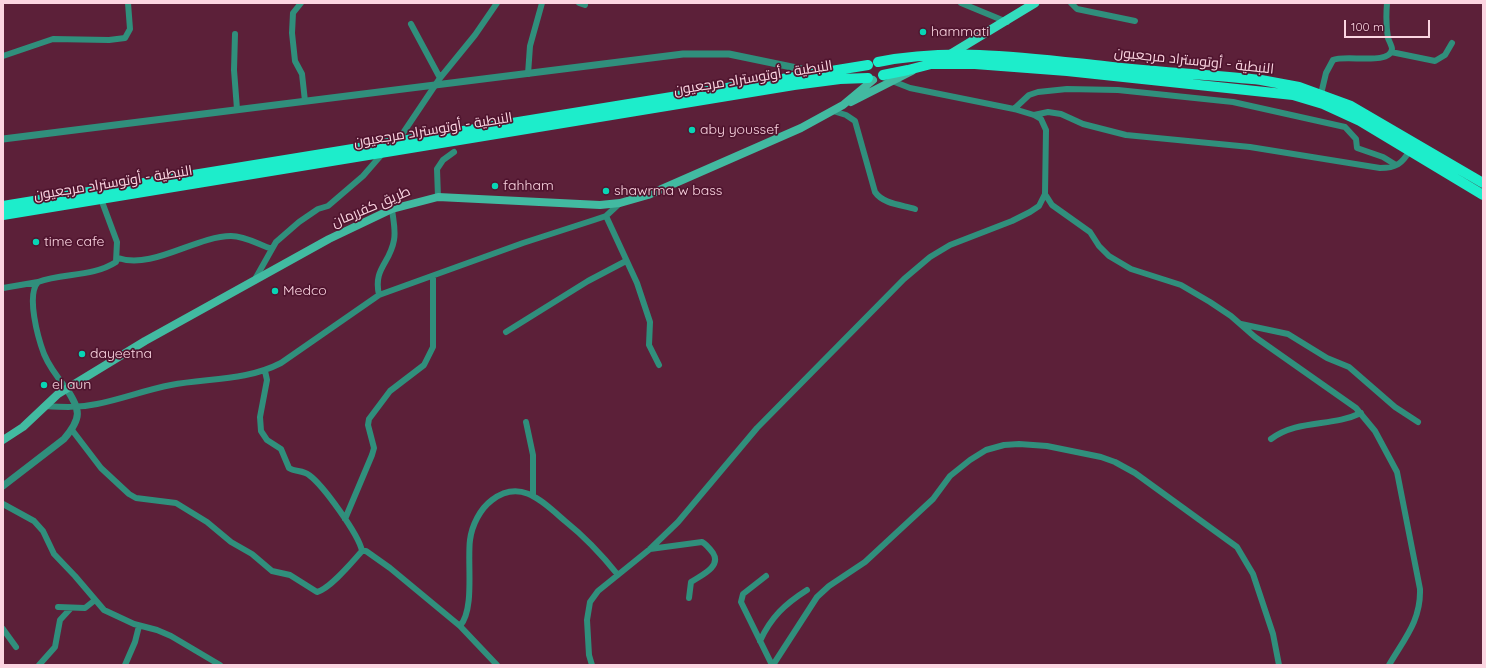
<!DOCTYPE html>
<html>
<head>
<meta charset="utf-8">
<style>
  body { margin:0 }
  #map { position:relative; width:1486px; height:668px; overflow:hidden; background:#5c2039; font-family:Quicksand,sans-serif }
  canvas { display:block }
  .frame { position:absolute; inset:0; border:4px solid #fbd5e1; pointer-events:none }
  .scale { position:absolute; left:1344px; top:20px; width:86px; height:18px; box-sizing:border-box; border:2px solid #fbd5e1; border-top:0; padding-left:5px; font-size:12px; line-height:14px; white-space:nowrap; color:#fbd5e1; -webkit-text-stroke:3px #50152f; paint-order:stroke }
</style>
</head>
<body>
<div id="map">
<canvas width="1486" height="668"></canvas>
<div class="frame"></div>
<div class="scale">100 m</div>
</div>
<script>
const ctx = document.querySelector('canvas').getContext('2d');
ctx.lineJoin = 'round';
function strokePath(path, color, width, dash) { ctx.strokeStyle = color; ctx.lineWidth = width; ctx.lineCap = dash ? 'butt' : 'round'; ctx.setLineDash(dash || []); ctx.stroke(path); }
function drawText(font, color, halo, rows, align = 'center') {
  ctx.font = font + ' Quicksand,Cairo,sans-serif'; ctx.lineWidth = 3.5; ctx.setLineDash([]); ctx.textBaseline = 'middle'; ctx.strokeStyle = halo; ctx.fillStyle = color; for (const [text, x, y, turn = 0] of rows) {
    ctx.save(); ctx.translate(x, y); ctx.rotate((+turn || 0) * Math.PI / 180); ctx.textAlign = isNaN(turn) ? turn : align; if (halo) ctx.strokeText(text, 0, 0); ctx.fillText(text, 0, 0); ctx.restore();
  }
}
strokePath(new Path2D(`
  M301,3L293,13L292,33L295,61L302,74L305,101
  M579,3L585,5
  M961,3L1007,22
  M1071,3L1077,9L1135,21
  M411,24L440,78
  M235,34L234,70L237,109
  M1391,52L1435,61L1445,55L1452,43
  M3,56L53,39L109,40L125,38L130,29L128,3
  M528,74L530,46L542,3
  M1321,94L1326,73L1333,60C1345,54 1390,66 1392,49C1392,46 1389,41 1388,38C1386,26 1386,15 1387,3
  M1014,109L1029,95L1038,92L1067,89L1118,90L1233,102L1345,127L1356,139L1357,148L1383,157L1396,165
  M833,111L846,115L855,121L875,192C883,204 902,205 915,209
  M1034,115L1048,112L1061,114L1083,124L1126,135L1250,147L1380,168C1396,168 1402,164 1410,150
  M397,142L440,78L475,35L497,3
  M1045,194L1052,205L1090,232L1099,246L1109,256L1131,269L1181,285L1210,302L1231,316L1255,337L1356,408L1375,431L1397,472L1420,589C1421,621 1404,639 1389,665
  M438,197L437,169L443,160L454,152
  M606,216L637,283L650,322L649,345L659,365
  M118,258C152,270 196,236 231,236C246,236 259,245 272,249L276,242L299,222L318,209L328,206L363,176L383,153
  M254,281L272,249
  M3,288L38,282
  M379,295C373,268 390,264 394,240C396,230 393,219 392,209
  M1241,324L1288,334L1327,358L1349,367L1395,407L1418,422
  M506,332L588,281L626,261
  M265,371L267,380L260,417L261,431L267,440L281,449L289,468C295,472 303,470 309,475C323,485 359,535 362,551
  M66,388C58,378 49,366 44,354C38,338 26,295 38,282C63,273 93,277 116,262L117,242L101,199
  M45,406C62,407 79,408 97,404C122,399 145,390 171,385C209,378 246,381 281,363L379,295L523,243L594,220L606,216L620,203
  M526,422L533,455V495
  M72,430L101,468L129,494L136,498L176,503L207,522L231,542L252,554L272,571L290,575L317,592C331,588 352,562 362,551H366L390,568L460,626C475,609 467,563 470,540C472,525 480,509 492,500C521,478 543,502 565,521C585,537 602,555 618,575
  M1271,439C1298,419 1332,427 1361,413
  M3,504L34,521L43,531L54,554L75,576L104,610L134,624L157,630L171,636L220,665
  M345,519L372,455L374,448L368,425L369,419L390,391L424,365L433,347V277
  M650,549L702,542C706,544 710,549 713,553C722,567 700,576 691,582L689,598
  M766,576L743,594L741,602L772,665
  M58,607L85,608L95,600
  M460,626L497,665
  M3,629L16,647
  M760,641C771,617 785,604 807,590
  M39,665L55,647L60,620L71,608
  M125,665L135,642L139,626
  M592,665L589,655L587,620L590,602L598,591L650,549L678,522L757,428L904,279L930,257L950,245L1012,221L1030,212L1039,206L1045,194L1046,130L1041,119L1034,115L1014,109L910,88L882,77
  M773,665L817,597L829,586L865,562L933,499L950,476L970,460L986,450L1004,445L1019,444L1047,446L1101,457L1115,462L1135,473L1237,547L1253,574L1273,634L1279,665`), '#308f7c', 6);
strokePath(new Path2D(`
  M3,139L683,54H729L816,72
  M3,486L64,439C82,418 81,410 66,388`), '#308f7c', 7);
strokePath(new Path2D(`
  M851,102L912,71
  M3,440L23,427L58,394L145,341L329,239L392,209L438,197L600,205L620,203L648,195L801,128L843,105L873,80`), '#42baa1', 8);
strokePath(new Path2D(`
  M949,55L1035,3`), '#33ddbe', 9);
strokePath(new Path2D(`
  M878,62C953,47 1029,58 1104,66C1156,72 1209,75 1261,80L1299,87L1351,106L1483,183
  M883,75L908,70L931,64H975L1067,71L1293,95L1323,104L1360,121L1483,195
  M3,206L868,65
  M3,215L794,85L840,79L868,78`), '#1dedcb', 10);
for (const [x, y, r, color] of [
  [923,32,4,"#08d5b5"],
  [692,130,4,"#08d5b5"],
  [495,186,4,"#08d5b5"],
  [606,191,4,"#08d5b5"],
  [36,242,4,"#08d5b5"],
  [275,291,4,"#08d5b5"],
  [82,354,4,"#08d5b5"],
  [44,385,4,"#08d5b5"]
]) { const dot = new Path2D(); dot.arc(x, y, r, 0, 2 * Math.PI); ctx.fillStyle = color; ctx.fill(dot); strokePath(dot, '#50152f', 1.5); }
drawText('14px', '#fbd5e1', '#50152f', [
  ["hammati",931,32],
  ["aby youssef",700,130],
  ["fahham",503,186],
  ["shawrma w bass",614,191],
  ["time cafe",44,242],
  ["Medco",283,291],
  ["dayeetna",90,354],
  ["el aun",52,385]
], 'left');
drawText('14px', '#fbd5e1', '#50152f', [
  ["النبطية - أوتوستراد مرجعيون",1194,61,6],
  ["النبطية - أوتوستراد مرجعيون",753,78,-9],
  ["النبطية - أوتوستراد مرجعيون",433,130,-9],
  ["النبطية - أوتوستراد مرجعيون",113,183,-9],
  ["طريق كفررمان",371,207,-23]
]);
</script>
</body>
</html>
